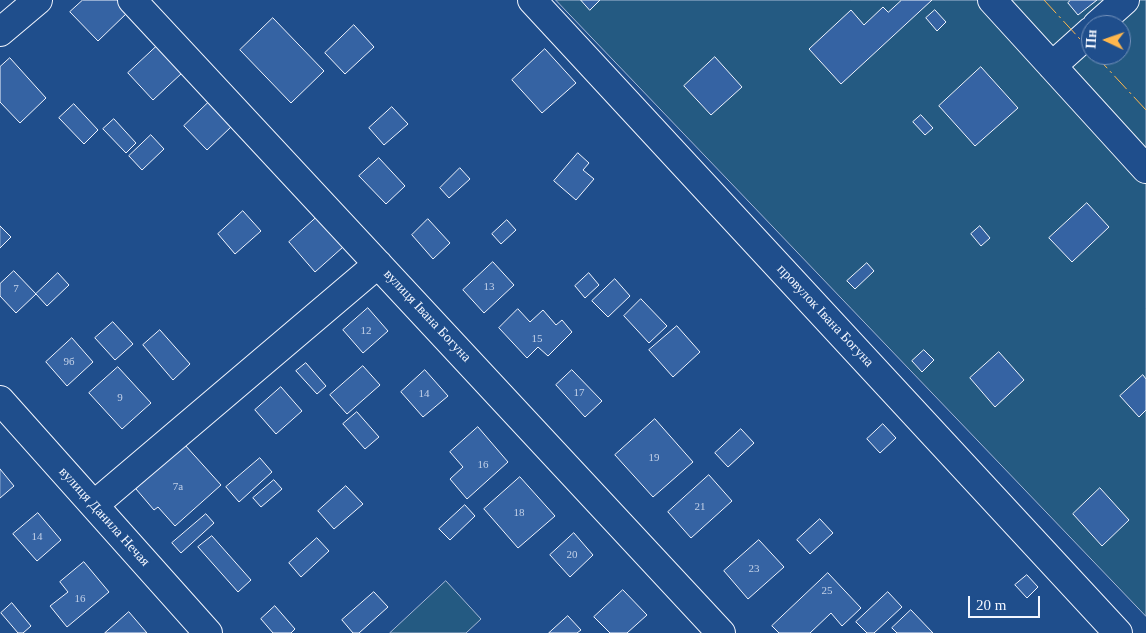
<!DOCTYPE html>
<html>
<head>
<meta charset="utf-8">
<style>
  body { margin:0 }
  #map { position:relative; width:1146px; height:633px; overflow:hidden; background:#1f4e8c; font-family:"Times New Roman",serif }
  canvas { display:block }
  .north { position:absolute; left:1081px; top:15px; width:50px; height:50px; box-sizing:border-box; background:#1f4e8c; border:1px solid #7391ba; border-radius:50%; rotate:273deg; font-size:14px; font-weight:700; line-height:20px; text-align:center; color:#f2f6ff }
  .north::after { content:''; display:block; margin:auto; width:18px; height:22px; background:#ffb74d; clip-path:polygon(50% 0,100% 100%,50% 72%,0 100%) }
  .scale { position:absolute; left:968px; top:596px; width:72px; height:22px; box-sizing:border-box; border:2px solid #f2f6ff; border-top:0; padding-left:6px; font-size:15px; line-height:18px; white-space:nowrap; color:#f2f6ff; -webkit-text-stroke:4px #1f4e8c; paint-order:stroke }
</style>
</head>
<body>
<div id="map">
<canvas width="1146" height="633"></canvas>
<div class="north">Пн</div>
<div class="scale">20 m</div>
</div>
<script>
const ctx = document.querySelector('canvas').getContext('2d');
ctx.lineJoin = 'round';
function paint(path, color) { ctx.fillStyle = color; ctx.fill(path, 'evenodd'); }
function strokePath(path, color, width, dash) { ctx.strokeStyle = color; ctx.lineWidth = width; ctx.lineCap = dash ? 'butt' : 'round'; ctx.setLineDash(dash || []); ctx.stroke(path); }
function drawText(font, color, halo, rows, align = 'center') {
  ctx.font = font + ' "Times New Roman",serif'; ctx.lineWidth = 4; ctx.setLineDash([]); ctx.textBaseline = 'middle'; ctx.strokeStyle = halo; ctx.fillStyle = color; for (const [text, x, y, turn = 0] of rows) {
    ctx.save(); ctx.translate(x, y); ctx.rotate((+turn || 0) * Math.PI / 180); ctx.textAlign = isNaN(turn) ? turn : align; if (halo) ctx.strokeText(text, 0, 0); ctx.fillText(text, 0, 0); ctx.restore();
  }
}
const green = new Path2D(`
  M556,0H1146V616ZM1091,25H1121V55H1091Z
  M446,581L481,619L466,633H390Z`);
paint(green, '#245a82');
strokePath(green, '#a8bbd7', 1);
const building = new Path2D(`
  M83,0H117L128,12L98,41L70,12Z
  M581,0H600L590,10Z
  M902,0H932L841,84L809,49L851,10L864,25L883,7L888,12Z
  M1071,0H1097L1078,15L1068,3Z
  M935,10L946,22L937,31L926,18Z
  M273,18L324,71L291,103L240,50Z
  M354,25L374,47L345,74L325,53Z
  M157,46L182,73L153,100L128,73Z
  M545,49L576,83L542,113L512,80Z
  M715,57L742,87L711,115L684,86Z
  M10,58L46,98L20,123L0,102V67Z
  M981,67L1018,108L975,146L939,106Z
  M209,102L232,126L207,150L184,126Z
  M74,104L98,130L84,144L59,118Z
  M392,107L408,124L384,145L369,128Z
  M921,115L933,128L925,135L913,122Z
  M114,119L136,143L126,153L103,129Z
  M151,135L164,149L142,170L129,156Z
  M578,153L589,163L583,170L594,179L576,200L554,181Z
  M379,158L405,186L386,204L359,176Z
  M460,168L470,179L449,198L440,188Z
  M1087,203L1109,227L1072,262L1049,238Z
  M243,211L261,231L235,254L218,234Z
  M317,217L343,247L315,272L289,242Z
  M428,219L450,243L433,259L412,235Z
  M507,220L516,230L501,244L492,234Z
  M0,226L11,237L0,248Z
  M980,226L990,238L981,246L971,234Z
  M493,262L514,285L484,313L463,290Z
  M867,263L874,271L855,289L847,281Z
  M14,271L36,294L16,313L0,296V284Z
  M58,273L69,285L47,306L36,294Z
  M589,273L599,285L585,298L575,286Z
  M615,279L630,296L608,317L592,301Z
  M641,299L667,326L649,343L624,316Z
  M368,308L388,331L363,353L343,330Z
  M518,309L530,322L543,310L556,325L562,320L572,332L548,356L538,347L527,358L499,328Z
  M113,322L133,344L115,360L95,338Z
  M677,326L700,352L673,377L649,350Z
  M160,330L190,364L173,380L143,345Z
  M72,338L93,362L67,386L46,362Z
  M924,350L934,360L922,372L912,361Z
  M999,352L1024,380L995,407L970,378Z
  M306,363L326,386L317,394L296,371Z
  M363,366L380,385L347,414L330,395Z
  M118,367L151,403L122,429L89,393Z
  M425,370L448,396L423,417L401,392Z
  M572,370L602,401L585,417L556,385Z
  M1143,375L1146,379V410L1139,417L1120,396Z
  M281,387L302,411L276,434L255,410Z
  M357,412L379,437L365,449L343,424Z
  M655,419L693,462L653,497L615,455Z
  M883,424L896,438L880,453L867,439Z
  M478,427L508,462L467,499L450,479L463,467L450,452Z
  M741,429L754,443L728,467L715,453Z
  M185,445L221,485L175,526L158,507L154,510L136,489Z
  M260,458L272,472L239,502L226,487Z
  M0,469L14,486L0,498Z
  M709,475L732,501L691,538L668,512Z
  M520,477L555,516L518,548L484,509Z
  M274,480L282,489L261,507L253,498Z
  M346,486L363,504L334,529L318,511Z
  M1100,488L1129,520L1102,546L1073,514Z
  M465,505L475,516L450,540L439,529Z
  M38,513L61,540L37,561L13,534Z
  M206,514L214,523L181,553L172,543Z
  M820,519L833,533L810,554L797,540Z
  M574,533L593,555L570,577L550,555Z
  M212,536L251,580L238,592L198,547Z
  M317,538L329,551L301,577L289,563Z
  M759,540L784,567L748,599L724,571Z
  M84,562L109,592L67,627L50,606L68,592L60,582Z
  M828,573L861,608L842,626L831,613L810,633H779L772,626Z
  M1027,575L1038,587L1027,598L1015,585Z
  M623,590L647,615L627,633H610L594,617Z
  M374,592L388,607L359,633H353L342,620Z
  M888,592L902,607L874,633H867L856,622Z
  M12,603L31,626L23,633H18L1,613Z
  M275,606L295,629L291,633H273L261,619Z
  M911,610L933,633H897L892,628Z
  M129,612L147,633H105Z
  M568,616L581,630L577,633H549Z`);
paint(building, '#3563a3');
strokePath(building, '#f2f6ff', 1);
const minor = new Path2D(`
  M132,0L721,633
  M532,0L1118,633
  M992,0L1146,169
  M1097,25L1125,0
  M0,32L38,0
  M1052,66L1091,31
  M0,400L208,633
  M94,505L378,264`);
strokePath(minor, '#f2f6ff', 30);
strokePath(minor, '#1f4e8c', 28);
strokePath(new Path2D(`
  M1044,0L1091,51
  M1095,55L1146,110`), '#ffb74d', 1, [18, 4, 2.5, 4]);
drawText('11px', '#c3d1e8', null, [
  ["13",489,287],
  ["7",16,289],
  ["12",366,331],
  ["15",537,339],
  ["9б",69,362],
  ["17",579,393],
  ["14",424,394],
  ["9",120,398],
  ["19",654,458],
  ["16",483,465],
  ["7а",178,487],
  ["21",700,507],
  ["18",519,513],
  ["14",37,537],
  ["20",572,555],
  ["23",754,569],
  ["25",827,591],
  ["16",80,599]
]);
drawText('14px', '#f2f6ff', '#1f4e8c', [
  ["вулиця Івана Богуна",427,316,47],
  ["провулок Івана Богуна",825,316,47],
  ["вулиця Данила Нечая",104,517,48]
]);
</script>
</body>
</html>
